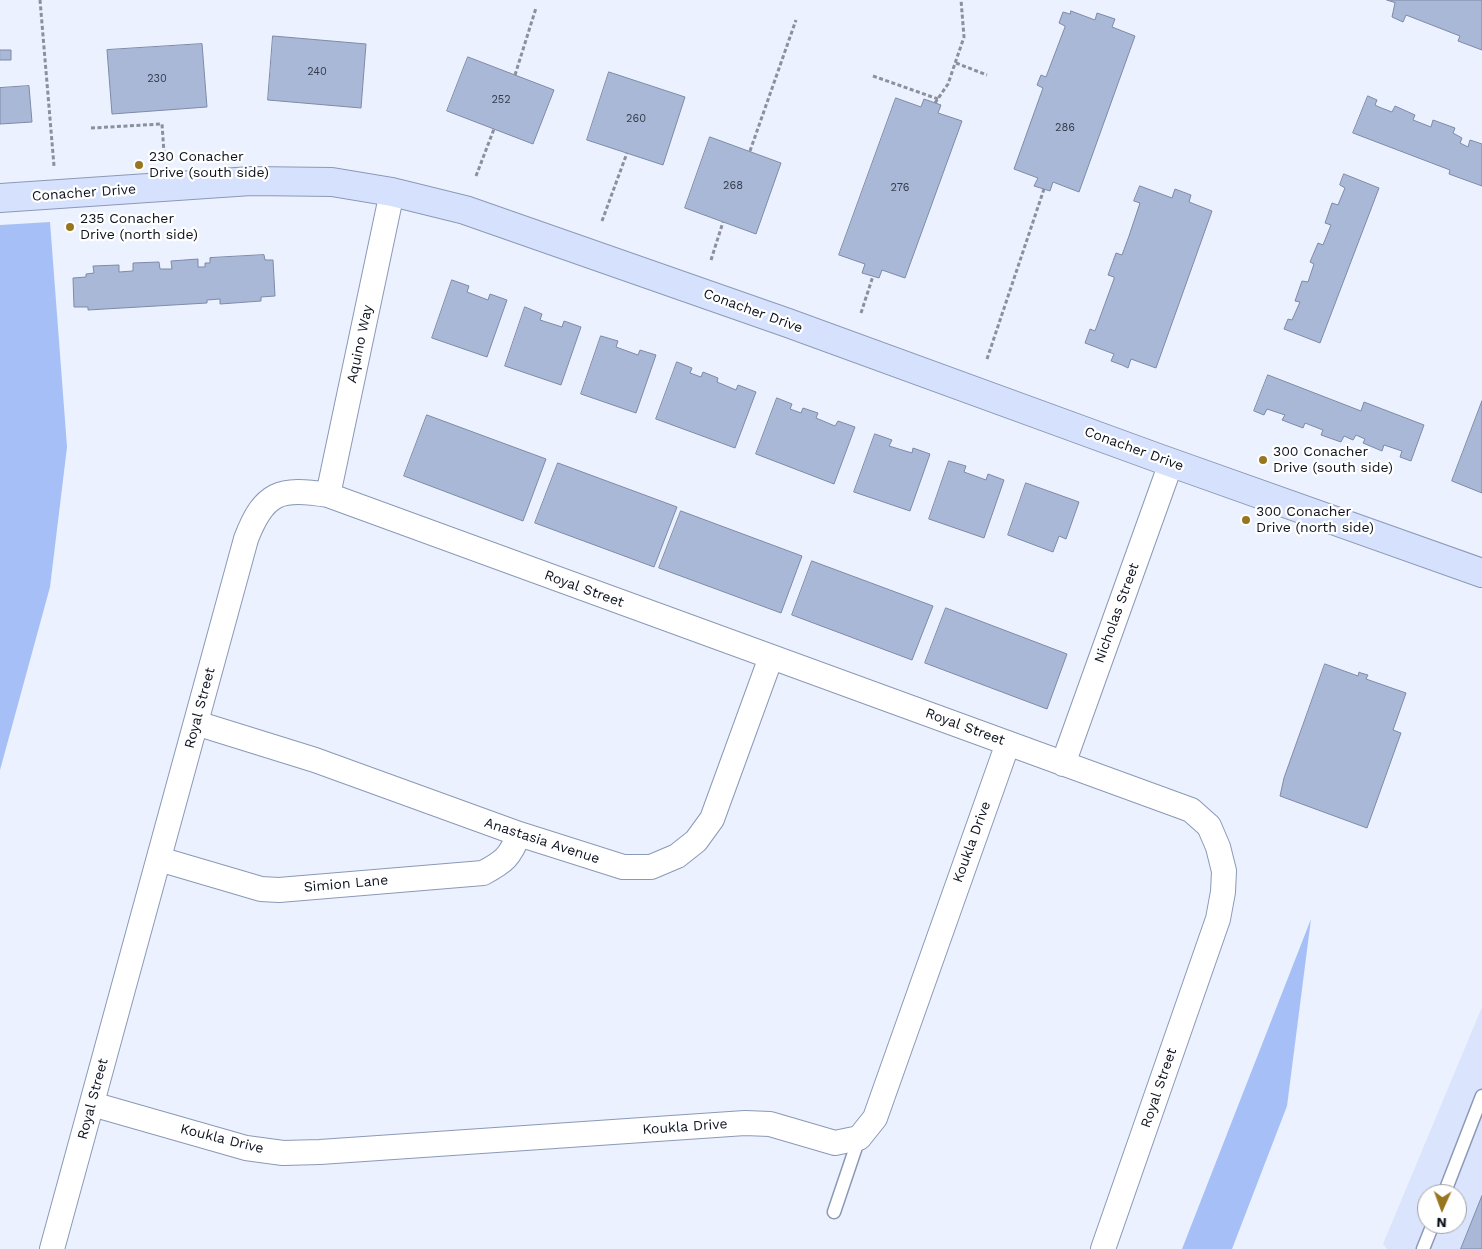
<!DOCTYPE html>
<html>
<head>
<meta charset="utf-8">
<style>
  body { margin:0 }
  #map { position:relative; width:1482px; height:1249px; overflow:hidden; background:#ebf1fe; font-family:"Work Sans",sans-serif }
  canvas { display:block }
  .north { position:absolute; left:1417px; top:1184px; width:50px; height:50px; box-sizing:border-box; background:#fff; border:1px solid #9ea0a5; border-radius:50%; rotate:182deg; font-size:14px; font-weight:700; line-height:20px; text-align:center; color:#0d121d }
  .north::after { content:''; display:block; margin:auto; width:18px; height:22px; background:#98761f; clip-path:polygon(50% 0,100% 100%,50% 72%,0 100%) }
</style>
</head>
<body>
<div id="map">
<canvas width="1482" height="1249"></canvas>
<div class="north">N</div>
</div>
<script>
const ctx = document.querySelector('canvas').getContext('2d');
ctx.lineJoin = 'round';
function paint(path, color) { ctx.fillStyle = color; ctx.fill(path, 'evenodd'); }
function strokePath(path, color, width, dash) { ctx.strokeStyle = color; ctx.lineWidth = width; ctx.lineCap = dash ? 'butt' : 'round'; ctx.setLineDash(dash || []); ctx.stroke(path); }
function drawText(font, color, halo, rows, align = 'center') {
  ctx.font = font + ' "Work Sans",sans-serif'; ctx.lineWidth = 4.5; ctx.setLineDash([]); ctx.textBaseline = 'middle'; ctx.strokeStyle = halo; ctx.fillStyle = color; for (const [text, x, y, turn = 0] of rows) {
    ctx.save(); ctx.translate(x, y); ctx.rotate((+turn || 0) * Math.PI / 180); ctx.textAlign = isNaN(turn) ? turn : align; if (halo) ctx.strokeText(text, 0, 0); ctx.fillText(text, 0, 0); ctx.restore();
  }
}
paint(new Path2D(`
  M1482,1007V1249H1387L1383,1244ZM1427,1194H1457V1224H1427Z`), '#dae4fc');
paint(new Path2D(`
  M50,222L67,447L50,587L0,770V225Z
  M1311,919L1287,1106L1232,1249H1182Z`), '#a6bff6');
const building = new Path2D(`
  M1387,0H1482V50L1458,41L1460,36L1406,15L1403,22L1392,17L1395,3Z
  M1071,11L1095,20L1097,13L1115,19L1112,27L1135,36L1079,192L1053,182L1050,191L1034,186L1038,178L1014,169L1043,88L1037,85L1041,75L1046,77L1065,27V26L1059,23L1063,12L1070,14Z
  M273,36L366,44L361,108L268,100Z
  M202,44L207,107L112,114L107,50Z
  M0,50H11V60H0Z
  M468,57L554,90L533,144L447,111Z
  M609,72L685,97L663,165L587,140Z
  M29,86L32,122L0,124V88Z
  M1368,96L1377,100L1375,105L1379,107L1392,112L1395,106L1415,115L1413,120L1431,127L1433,120L1455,128L1453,133L1462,138L1460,143L1468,147L1470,140L1482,144V186L1449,174L1450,170L1353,133Z
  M896,98L921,107L924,99L941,105L938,113L962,121L905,278L882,270L879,278L862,273L865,264L839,255Z
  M710,137L781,163L756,234L685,208Z
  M1344,174L1379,188L1320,343L1284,329L1288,319L1292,320L1300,302L1295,301L1302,281L1308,282L1314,264L1310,262L1318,243L1323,245L1331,225L1325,223L1332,203L1338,205L1345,188L1340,185Z
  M1140,186L1172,198L1175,189L1191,195L1189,202L1212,211L1156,368L1131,359L1128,368L1122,365L1111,361L1114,354L1085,343L1090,329L1095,331L1114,279V277L1108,275L1116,253L1122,255L1129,236L1140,203L1134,201Z
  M264,255L265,260H273L275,296L261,297V301L220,304V299L207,300V303L88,310V307H74L73,278L86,277V274L94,273L93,266L119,265V272L133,271V263L159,262L160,269H172L171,261L198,259V267H205V263H210V258Z
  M452,280L469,286L467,292L488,300L490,294L507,300L487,357L432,338Z
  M525,307L542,314L540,320L562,327L564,321L581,327L561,385L505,366Z
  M601,336L618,341L616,347L638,355L640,350L656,355L636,413L581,394Z
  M677,362L692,368L690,373L701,377L703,372L718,378L717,382L736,390L738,385L756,392L735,448L656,419Z
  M1268,375L1361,411L1364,402L1424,425L1411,461L1400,457L1402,451L1384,445L1382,451L1363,443L1365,439L1356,435L1353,440L1344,436L1341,442L1321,435L1323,430L1305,423L1303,428L1282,420L1285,415L1267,409L1264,415L1254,411Z
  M777,398L792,404L790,409L801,413L803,408L818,413L816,418L835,426L838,421L855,427L834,484L756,454Z
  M1482,401V493L1452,481Z
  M427,415L546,459L523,521L404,476Z
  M875,434L892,440L889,446L912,453L913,448L930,454L910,511L854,492Z
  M949,461L966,466L964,472L986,480L988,474L1004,480L984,538L929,519Z
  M558,463L677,507L654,567L535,523Z
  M1026,483L1079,502L1066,539L1059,536L1053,552L1008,535Z
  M681,511L802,556L781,613L659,568Z
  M812,561L933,606L912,660L792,615Z
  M946,608L1067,654L1047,709L925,663Z
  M1325,664L1358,676L1359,672L1361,673L1368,675L1366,679L1406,693L1393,730L1401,733L1367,828L1280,796L1284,778Z
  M1482,1196V1249H1461Z`);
paint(building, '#aab8d7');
strokePath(building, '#7d8aa8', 1);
const lane = new Path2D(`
  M1444,1194L1482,1096
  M834,1212L859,1138
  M1423,1249L1433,1224`);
const street = new Path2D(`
  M328,495L392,192
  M196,723L315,760L519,834L623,867H651L677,856L696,841L712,819L771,657
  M1063,764L1171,463
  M159,859L261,889L279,890L483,873C504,862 510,857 519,834
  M92,1104L246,1148L283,1153L320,1152L745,1123L770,1124L835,1143L859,1138L875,1118L1008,743
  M52,1249L246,539C264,492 280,487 328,495L1191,810L1209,826L1218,847L1224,871L1223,892L1218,919L1103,1249`);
const secondary = new Path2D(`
  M0,198L251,181L332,182L392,192L465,210L788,323L1158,458L1482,573`);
strokePath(lane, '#8b99b7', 15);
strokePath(street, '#8b99b7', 26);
strokePath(secondary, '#8b99b7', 30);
strokePath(new Path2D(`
  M40,0L54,166
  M956,63L987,75
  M515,75L536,8
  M873,76L938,99
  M935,103L948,84L964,37L961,0
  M91,128L162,124L164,153
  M750,151L796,20
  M476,176L494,129
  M602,221L627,153
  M711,260L723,222
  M861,313L873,276
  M987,359L1044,189`), '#8a909c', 3, [4, 2.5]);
strokePath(lane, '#fff', 12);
strokePath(street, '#fff', 24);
strokePath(secondary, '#d6e1fd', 28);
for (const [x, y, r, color] of [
  [139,165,5,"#98761f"],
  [70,227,5,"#98761f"],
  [1263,460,5,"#98761f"],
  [1246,520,5,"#98761f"]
]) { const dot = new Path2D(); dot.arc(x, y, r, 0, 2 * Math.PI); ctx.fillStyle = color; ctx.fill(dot); strokePath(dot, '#fff', 2); }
drawText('11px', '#343c4c', null, [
  ["240",317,72],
  ["230",157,79],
  ["252",501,100],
  ["260",636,119],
  ["286",1065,128],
  ["268",733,186],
  ["276",900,188]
]);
drawText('14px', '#0d121d', '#fff', [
  ["230 Conacher",149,157],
  ["Drive (south side)",149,173],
  ["235 Conacher",80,219],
  ["Drive (north side)",80,235],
  ["300 Conacher",1273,452],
  ["Drive (south side)",1273,468],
  ["300 Conacher",1256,512],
  ["Drive (north side)",1256,528]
], 'left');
drawText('14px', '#0d121d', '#fff', [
  ["Conacher Drive",84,193,-4],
  ["Conacher Drive",753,311,20],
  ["Aquino Way",360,344,-78],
  ["Conacher Drive",1134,449,20],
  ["Royal Street",584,589,20],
  ["Nicholas Street",1117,613,-70],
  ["Royal Street",200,708,-75],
  ["Royal Street",965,727,20],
  ["Anastasia Avenue",542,841,18],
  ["Koukla Drive",972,842,-70],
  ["Simion Lane",346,884,-5],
  ["Royal Street",1159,1088,-71],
  ["Royal Street",93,1099,-75],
  ["Koukla Drive",685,1127,-4],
  ["Koukla Drive",222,1139,14]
]);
</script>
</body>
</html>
